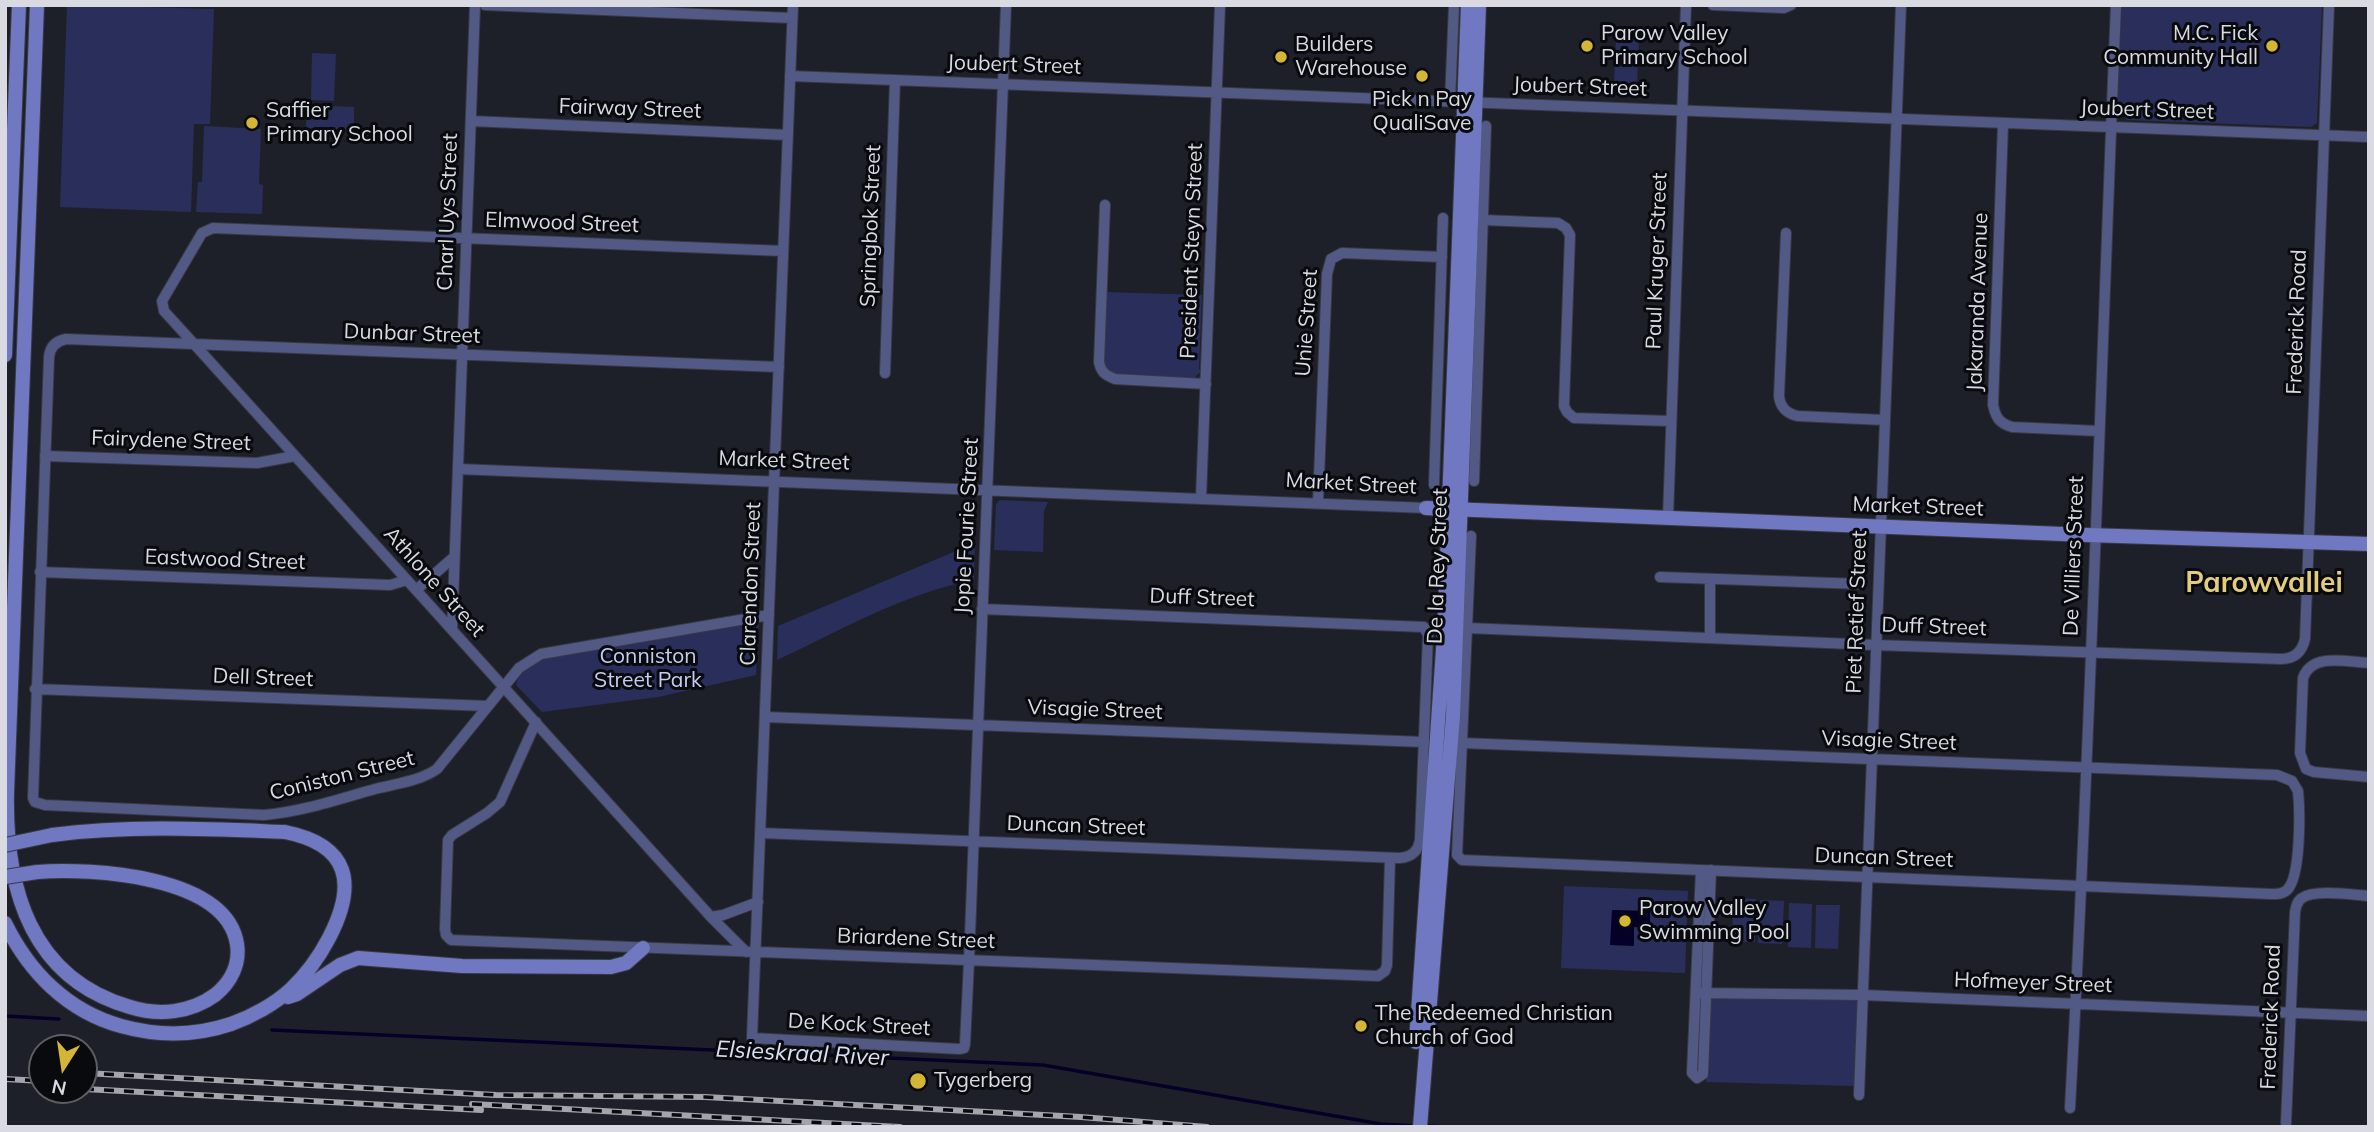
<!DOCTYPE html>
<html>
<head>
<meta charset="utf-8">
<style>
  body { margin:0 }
  #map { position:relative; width:2374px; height:1132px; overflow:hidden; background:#1e2029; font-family:Mulish,sans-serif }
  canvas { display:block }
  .frame { position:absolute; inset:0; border:7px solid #dadbe2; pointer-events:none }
  .north { position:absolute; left:28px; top:1034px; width:70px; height:70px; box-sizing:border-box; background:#090a0e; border:2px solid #5d5e63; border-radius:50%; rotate:192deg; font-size:19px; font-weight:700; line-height:28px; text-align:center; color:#dadbe2 }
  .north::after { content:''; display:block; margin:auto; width:24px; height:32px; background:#d5b535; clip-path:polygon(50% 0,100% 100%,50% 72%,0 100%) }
</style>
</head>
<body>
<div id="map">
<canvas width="2374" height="1132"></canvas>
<div class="frame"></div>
<div class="north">N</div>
</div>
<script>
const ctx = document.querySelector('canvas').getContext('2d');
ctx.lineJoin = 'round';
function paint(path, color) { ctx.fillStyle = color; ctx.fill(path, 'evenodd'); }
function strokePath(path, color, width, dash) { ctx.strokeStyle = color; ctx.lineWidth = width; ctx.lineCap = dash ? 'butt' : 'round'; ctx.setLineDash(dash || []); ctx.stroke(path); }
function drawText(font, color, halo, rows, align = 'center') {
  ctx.font = font + ' Mulish,sans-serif'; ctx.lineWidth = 6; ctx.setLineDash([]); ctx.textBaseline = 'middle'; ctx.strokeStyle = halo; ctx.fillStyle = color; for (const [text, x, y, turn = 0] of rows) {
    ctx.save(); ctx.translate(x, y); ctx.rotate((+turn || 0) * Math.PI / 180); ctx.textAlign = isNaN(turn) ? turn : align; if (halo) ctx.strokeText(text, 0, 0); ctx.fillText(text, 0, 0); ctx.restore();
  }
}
paint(new Path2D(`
  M67,5L214,9L210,124H194L191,212L60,207Z
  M2122,5H2322L2317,123L2311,127L2127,120L2122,115L2117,114Z
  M1616,35L1639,36L1637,85L1614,84Z
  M312,53L336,54L334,101L311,100Z
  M307,105L354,107V130L306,128Z
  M204,126L261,129L259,184L263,185L262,214L196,212L198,182H202Z
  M1107,292L1202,295L1199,369L1201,371L1194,378L1117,375L1106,368L1104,362Z
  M1000,500L1048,502L1044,511L1043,552L994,550L996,504Z
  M975,543L974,580C904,593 840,631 777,660L778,626Z
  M759,621L756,675L658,697L542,712L516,685C520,670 534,662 548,657Z
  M1564,886L1688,891L1685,973L1561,968Z
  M1733,898L1756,899L1755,942H1732Z
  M1760,900L1784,901L1782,944L1758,943Z
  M1789,903L1812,904L1811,948L1788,947Z
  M1816,905H1840L1838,949L1815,948Z
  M1712,997L1858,1000L1855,1086L1706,1082L1709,1003Z`), '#2a2e5b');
paint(new Path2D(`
  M1612,910L1650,911V928L1634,927V946L1610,945Z`), '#050027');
strokePath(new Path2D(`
  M5,1016L59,1019
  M272,1030L1043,1065L1381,1124L1416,1126
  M1423,1126L1452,1127`), '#050027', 3.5);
const street = new Path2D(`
  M485,5L792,18
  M793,5L752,1038L959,1049L964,1048L965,1044L969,961L1006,5
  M1713,5L1784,8L1791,5
  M790,76L2369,137
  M1450,101L1454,5
  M471,121L788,135
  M2003,124L1993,405C1996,418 1999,423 2012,427L2098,431
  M1105,205L1099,362C1101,372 1105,375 1115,379L1206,384
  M1483,220L1558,223L1566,228L1570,235L1564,406L1567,412L1574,418L1670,421
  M1786,233L1779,396C1780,407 1787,414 1798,416L1884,420
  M885,373L895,80
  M45,456L257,463L295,456
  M458,469L1426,508
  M1474,481L1486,126
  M1434,485L1443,218
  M1201,498L1220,5
  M1318,503L1327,274L1331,259L1342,253L1442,257
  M1668,518L1686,5
  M40,572L390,585L407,580
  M1660,577L1861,584
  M416,590L454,557
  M769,615L541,654L519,668L437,769C420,781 395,784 375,789C339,799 301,812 264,815L45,805L35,802L33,798L49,357C50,347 56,341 66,339L779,367
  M1467,628L1875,645L2281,659C2294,659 2302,652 2305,639L2329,5
  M452,630L475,5
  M1710,637V580
  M2369,663C2347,662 2312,652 2303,678L2300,753L2306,769L2314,772L2369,777
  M35,689L488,706
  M765,717L1424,742
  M536,722L500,802L487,813L452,835L448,840L445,929L446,935L451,940L1378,976L1385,971L1387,965L1390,858
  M1462,743L2277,775L2292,781L2298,791C2300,811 2301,877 2287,890C2283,894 2277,894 2271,894L1462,860L1457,855L1471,536
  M760,833L1400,858C1411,857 1418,852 1420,840L1428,635L1424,627L982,609
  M1701,870L1692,1073L1697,1078L1703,1074L1711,870
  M711,917L723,915L758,902
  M746,952L711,917L195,345L164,311L162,301L202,233L213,228L783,251
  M1696,993L1863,995L2369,1016
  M1859,1095L1901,5
  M2070,1108C2090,741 2101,373 2116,5
  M2286,1123L2295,912C2296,907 2297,901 2302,898C2315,889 2353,895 2369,896`);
const secondary = new Path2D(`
  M37,5L7,792C5,886 29,978 130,1007C159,1016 190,1013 215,995C231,982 240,964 237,944C226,875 91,868 37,872
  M5,355L19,5
  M1426,508L2087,535L2369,544
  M5,923C29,972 67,1011 121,1026C157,1036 195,1036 231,1024C251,1017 275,1004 291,989C306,975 319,957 329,938C357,884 350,845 285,832C207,829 130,825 52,835
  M288,997L297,994L340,965L358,958L462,966L611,967L626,963L643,948
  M1416,1042L1444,635L1468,5
  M1420,1127L1453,716L1479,5`);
strokePath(street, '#383a43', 12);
strokePath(secondary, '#383a43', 16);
strokePath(street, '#525985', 10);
strokePath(secondary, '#6f78c0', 14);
const rail = new Path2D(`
  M84,1073L496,1095L705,1097L1081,1117L1207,1127
  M5,1079L42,1081
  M84,1089L481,1110
  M472,1104L900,1127`);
strokePath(rail, '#a3a4ac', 6);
strokePath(rail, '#090a0e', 3.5, [10]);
const secondaryBridge = new Path2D(`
  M5,845L52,835
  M5,877L37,872`);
strokePath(secondaryBridge, '#383a43', 16, []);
strokePath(secondaryBridge, '#6f78c0', 14);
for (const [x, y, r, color] of [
  [1587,46,7,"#d5b535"],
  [2272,46,7,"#d5b535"],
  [1281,57,7,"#d5b535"],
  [1422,76,7,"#d5b535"],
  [252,123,7,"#d5b535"],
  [1625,921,7,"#d5b535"],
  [1361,1026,7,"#d5b535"],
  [918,1081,9,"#d5b535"]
]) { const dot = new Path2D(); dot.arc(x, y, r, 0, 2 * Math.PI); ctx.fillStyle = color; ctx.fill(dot); strokePath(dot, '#090a0e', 2.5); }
drawText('21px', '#dadbe2', '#090a0e', [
  ["Parow Valley",1601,34],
  ["Primary School",1601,58],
  ["M.C. Fick",2258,34,"right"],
  ["Community Hall",2258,58,"right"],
  ["Builders",1295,45],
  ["Warehouse",1295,69],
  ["Pick n Pay",1422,100,"center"],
  ["QualiSave",1422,124,"center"],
  ["Saffier",266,111],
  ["Primary School",266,135],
  ["Parow Valley",1639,909],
  ["Swimming Pool",1639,933],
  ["The Redeemed Christian",1375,1014],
  ["Church of God",1375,1038],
  ["Tygerberg",934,1081]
], 'left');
drawText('21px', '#dadbe2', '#090a0e', [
  ["Joubert Street",1014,65,2],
  ["Joubert Street",1580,87,2],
  ["Fairway Street",630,109,2],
  ["Joubert Street",2147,110,2],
  ["Charl Uys Street",448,212,-88],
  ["Elmwood Street",562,223,2],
  ["Springbok Street",871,226,-88],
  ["President Steyn Street",1192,251,-88],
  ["Paul Kruger Street",1657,261,-88],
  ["Jakaranda Avenue",1978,302,-88],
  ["Frederick Road",2297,322,-88],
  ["Unie Street",1307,323,-86],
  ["Dunbar Street",412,334,2],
  ["Fairydene Street",171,441,2],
  ["Market Street",784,461,2],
  ["Market Street",1351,484,3],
  ["Market Street",1918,507,2],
  ["Jopie Fourie Street",967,526,-87],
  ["De Villiers Street",2074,556,-88],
  ["Eastwood Street",225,560,2],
  ["De la Rey Street",1438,566,-88],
  ["Athlone Street",434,582,48],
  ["Clarendon Street",751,584,-88],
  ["Duff Street",1202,598,2],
  ["Piet Retief Street",1857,612,-88],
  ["Duff Street",1934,627,2],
  ["Dell Street",263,678,2],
  ["Visagie Street",1095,710,2],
  ["Visagie Street",1889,741,2],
  ["Coniston Street",342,776,-14],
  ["Duncan Street",1076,826,2],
  ["Duncan Street",1884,858,2],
  ["Briardene Street",916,939,2],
  ["Hofmeyer Street",2033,983,2],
  ["Frederick Road",2271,1017,-88],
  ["De Kock Street",859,1025,3]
]);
drawText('21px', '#c6ccf2', '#090a0e', [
  ["Conniston",648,657],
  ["Street Park",648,681]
]);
drawText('italic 23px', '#dce0f3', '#090a0e', [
  ["Elsieskraal River",802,1054,3]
]);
drawText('bold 28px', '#e2cc7f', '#090a0e', [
  ["Parowvallei",2264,584]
]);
</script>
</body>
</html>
